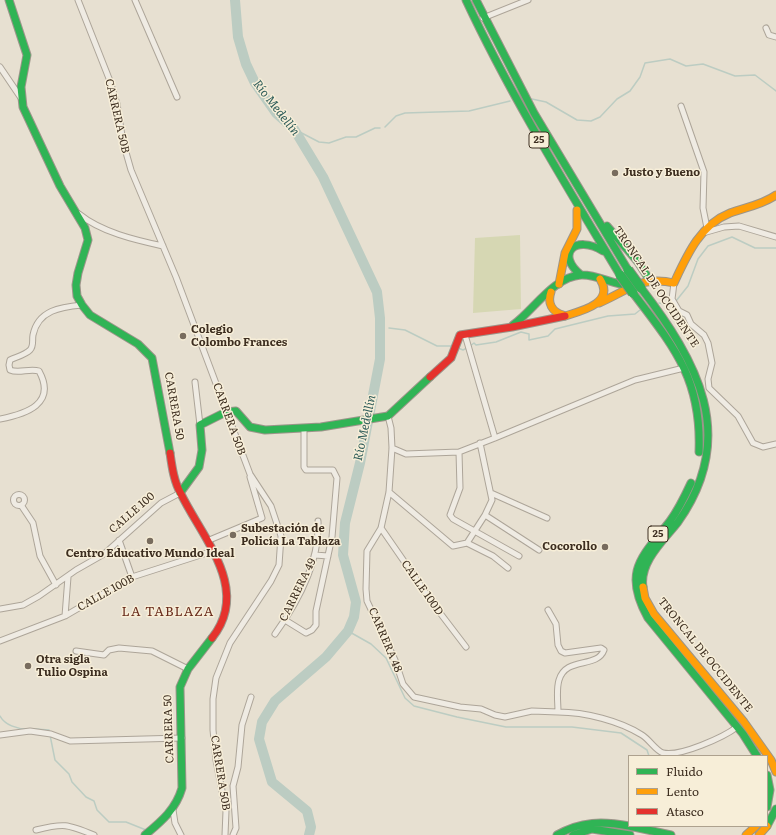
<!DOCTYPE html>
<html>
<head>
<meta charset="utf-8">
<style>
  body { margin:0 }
  #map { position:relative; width:776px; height:835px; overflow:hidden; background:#e7e0d1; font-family:Literata,serif }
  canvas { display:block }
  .legend { position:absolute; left:628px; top:755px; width:140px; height:72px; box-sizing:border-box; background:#f7eed8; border:1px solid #ada18e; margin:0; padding:5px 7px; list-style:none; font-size:12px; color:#3d2e20 }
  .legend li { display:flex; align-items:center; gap:8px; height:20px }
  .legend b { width:20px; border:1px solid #ada18e }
</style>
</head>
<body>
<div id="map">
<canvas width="776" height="835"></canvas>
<ul class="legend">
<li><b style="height:5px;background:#30b455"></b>Fluido</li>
<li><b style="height:5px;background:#ff9f0a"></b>Lento</li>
<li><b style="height:5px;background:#e5322d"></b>Atasco</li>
</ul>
</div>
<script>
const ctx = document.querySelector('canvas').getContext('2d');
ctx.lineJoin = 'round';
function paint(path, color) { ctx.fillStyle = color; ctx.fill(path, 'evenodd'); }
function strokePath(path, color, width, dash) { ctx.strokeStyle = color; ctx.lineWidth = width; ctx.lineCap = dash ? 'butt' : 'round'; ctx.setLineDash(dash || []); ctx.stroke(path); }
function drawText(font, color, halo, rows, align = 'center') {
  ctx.font = font + ' Literata,serif'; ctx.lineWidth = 3; ctx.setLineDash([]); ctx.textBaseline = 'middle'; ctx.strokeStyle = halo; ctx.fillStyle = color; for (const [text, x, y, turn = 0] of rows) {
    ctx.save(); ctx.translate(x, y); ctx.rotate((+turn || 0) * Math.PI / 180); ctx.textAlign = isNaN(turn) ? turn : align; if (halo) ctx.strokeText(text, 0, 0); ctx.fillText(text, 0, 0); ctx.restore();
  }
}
paint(new Path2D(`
  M520,235L521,309L473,313L475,238Z`), '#d6d7b3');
strokePath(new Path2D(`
  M532,99L546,102L577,120L591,121L600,117L617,99L630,91L640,77L645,63L670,59L686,66L703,64L735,76L755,75L776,91
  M385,127L396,116L405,113L469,111L510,101
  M294,129L319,142L329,143L346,137H356L375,128H380
  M676,301L688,286L698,259L708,246L732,237L755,248H776
  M659,303L669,305
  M389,328L405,330L437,346H453
  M470,346L474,343L476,345L496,342L521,332L529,334V340L548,336L555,329L608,316L635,314L640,310
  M458,348L463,350L467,348
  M348,631L371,644L386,658L405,698L414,706L457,717L506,727H572L621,733L647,750L649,756
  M0,716C5,725 17,729 27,729
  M35,729L49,730L55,760L69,774L72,782L86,797L94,801L97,810L109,822H126L146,830`), '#bcccc2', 1.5);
strokePath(new Path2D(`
  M235,0L238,37L246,64L255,83L276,113L294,129L323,177L377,292L380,318V359L360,463L345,523L343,555L356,602L354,617L348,631L326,657L275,701L262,722L259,739L272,782L307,811L311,827L309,835`), '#bcccc2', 10);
const street = new Path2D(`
  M78,0L110,81L117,104L123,142L131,170L176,277L250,474L271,506L281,536L279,565L271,581L230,643L216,678L213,699V730L216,760L226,811L225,835
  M135,0L177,97
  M483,18L528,0
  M766,28L769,35L776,37
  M0,67L21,98
  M681,106L704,172L703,208L707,228
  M79,214C101,232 135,240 163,246
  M703,233L724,227L739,226L776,237
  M674,283L672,299L679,311L687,315L691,324L704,335L708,343L712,363L708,379L709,388L738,416L753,443L763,447L776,444
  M465,335L495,438L635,380L684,368
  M195,382L200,425
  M388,416L391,428L392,448L389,492L381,528L367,551L366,589L367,601L395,660L403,684L414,697L460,707L481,709L495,715L505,717L532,711L558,712C558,701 556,690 559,680C566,656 597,669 604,650L601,648L565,653L561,651L558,645L556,624L548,610
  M0,419C26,414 57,404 39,371C29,368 19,374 10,370L9,365L10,360C16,357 25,355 30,350C34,346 32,340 33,335C38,310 61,307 82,305
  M392,448L406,454L459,452L495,438
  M459,452L460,488L450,515L453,519L519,556
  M389,492L453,546L467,543L485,515L492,500L480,443
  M491,493L547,518
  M13.5 500a5.5 5.5 0 1 1 11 0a5.5 5.5 0 1 1-11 0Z
  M21,505L33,523L40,556L56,585
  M485,515L539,550
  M381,528L437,609L466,647
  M119,540L132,577
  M207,541L262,518L250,477
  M467,543L493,556L508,568
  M315,555L328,556
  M0,609L23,605L39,596L76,570L104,554L161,503L180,493
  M65,616L68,577
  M285,620L306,633L312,630L316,625V611L332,537L337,478L333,470H306L304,467V428
  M275,634C298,602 320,561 318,521
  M0,641L65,616L132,577L213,551
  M76,651L104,655L109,650L119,648L152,651L188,669
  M558,712C585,712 620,721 642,735C650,740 655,750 663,753C680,757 724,737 737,727
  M0,735L30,731L51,734L70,741L182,738
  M173,810L175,823L181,835
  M36,830C64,823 67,824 94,835
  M233,835L236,828L233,786L238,767L242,725L251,697`);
const fast = new Path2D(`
  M9,0L27,55L21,87L23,107L60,186L85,228L88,240L78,273L76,285L77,296L82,305L90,315L138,344L152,358L170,453
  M466,0C511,96 566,185 620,275
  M476,0L534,113L628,270
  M607,226L638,262L649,279
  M581,275C555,254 575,234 603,251
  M641,288C697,361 739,436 678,522C664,540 639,562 643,587
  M633,293C675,348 702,380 699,452
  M513,325C534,310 553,277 581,275C597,274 613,285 629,285
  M691,483C685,496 679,509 670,521C642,557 622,571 648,618L743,734L757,756
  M180,493L199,467L202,450L200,425L226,412L236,411L250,427L265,430L321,427L388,416L430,377
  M767,775L770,790L767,807
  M629,826L671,835
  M767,826L776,809
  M145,835C162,821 176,809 182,788L180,687L188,669L212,638
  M557,835C581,821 603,821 629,826
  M573,835L592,829L630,835`);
const slow = new Path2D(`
  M559,284L565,253L577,229V210
  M551,292C547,303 552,312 563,315
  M599,303C627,291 642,275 674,283C687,255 700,225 730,213C746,207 762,205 776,195
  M565,316C582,311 615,303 600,279
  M643,587L645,598L654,614L744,722L771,760L776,772
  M746,835L756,826
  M759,835L767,826`);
const jam = new Path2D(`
  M430,377L451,358L460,335L512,327L565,316
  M170,453C172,467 174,482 181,494C203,539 251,589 212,638`);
strokePath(street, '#ada599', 7);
strokePath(fast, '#9c958a', 9);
strokePath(slow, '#9c958a', 9);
strokePath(jam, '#9c958a', 9);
strokePath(street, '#efebe3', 5);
strokePath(fast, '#30b455', 7);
strokePath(slow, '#ff9f0a', 7);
strokePath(jam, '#e5322d', 7);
const fastBridge = new Path2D(`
  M628,270L641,288
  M620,275L633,293`);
strokePath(fastBridge, '#928b80', 11, []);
strokePath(fastBridge, '#30b455', 9);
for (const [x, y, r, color] of [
  [615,173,4,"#786c5e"],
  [183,336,4,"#786c5e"],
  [233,535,4,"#786c5e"],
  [150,541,4,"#786c5e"],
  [605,547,4,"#786c5e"],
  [28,666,4,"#786c5e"]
]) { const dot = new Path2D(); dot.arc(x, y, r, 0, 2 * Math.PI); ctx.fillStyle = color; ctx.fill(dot); strokePath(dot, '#f7eed8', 1.5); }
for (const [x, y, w] of [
  [539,140,20],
  [658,534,20]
]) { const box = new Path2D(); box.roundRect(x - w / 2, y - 8, w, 16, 3); ctx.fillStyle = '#f7eed8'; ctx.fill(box); strokePath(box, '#3d2e20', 1); }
drawText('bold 10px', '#3d2e20', null, [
  ["25",539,140],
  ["25",658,534]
]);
drawText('11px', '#3d2e20', '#f7eed8', [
  ["CARRERA 50B",117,116,77],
  ["TRONCAL DE OCCIDENTE",656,287,56],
  ["CARRERA 50",174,406,80],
  ["CARRERA 50B",229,419,70],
  ["CALLE 100",132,513,-41],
  ["CALLE 100D",422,588,55],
  ["CARRERA 49",298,590,-64],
  ["CALLE 100B",106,593,-29],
  ["CARRERA 48",385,640,67],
  ["TRONCAL DE OCCIDENTE",705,655,51],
  ["CARRERA 50",169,729,-92],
  ["CARRERA 50B",220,773,81]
]);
drawText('bold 11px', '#3d2e20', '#f7eed8', [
  ["Justo y Bueno",623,173],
  ["Colegio",191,330],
  ["Colombo Frances",191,343],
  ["Subestación de",241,529],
  ["Policía La Tablaza",241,542],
  ["Cocorollo",597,547,"right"],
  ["Centro Educativo Mundo Ideal",150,554,"center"],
  ["Otra sigla",36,660],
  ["Tulio Ospina",36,673]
], 'left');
drawText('italic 12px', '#2f5d5a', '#f7eed8', [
  ["Río Medellín",276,108,52],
  ["Río Medellín",365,428,-78]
]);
ctx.letterSpacing = '1px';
drawText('13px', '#6b2e1e', '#f7eed8', [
  ["LA TABLAZA",168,612]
]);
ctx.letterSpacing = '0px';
</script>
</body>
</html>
